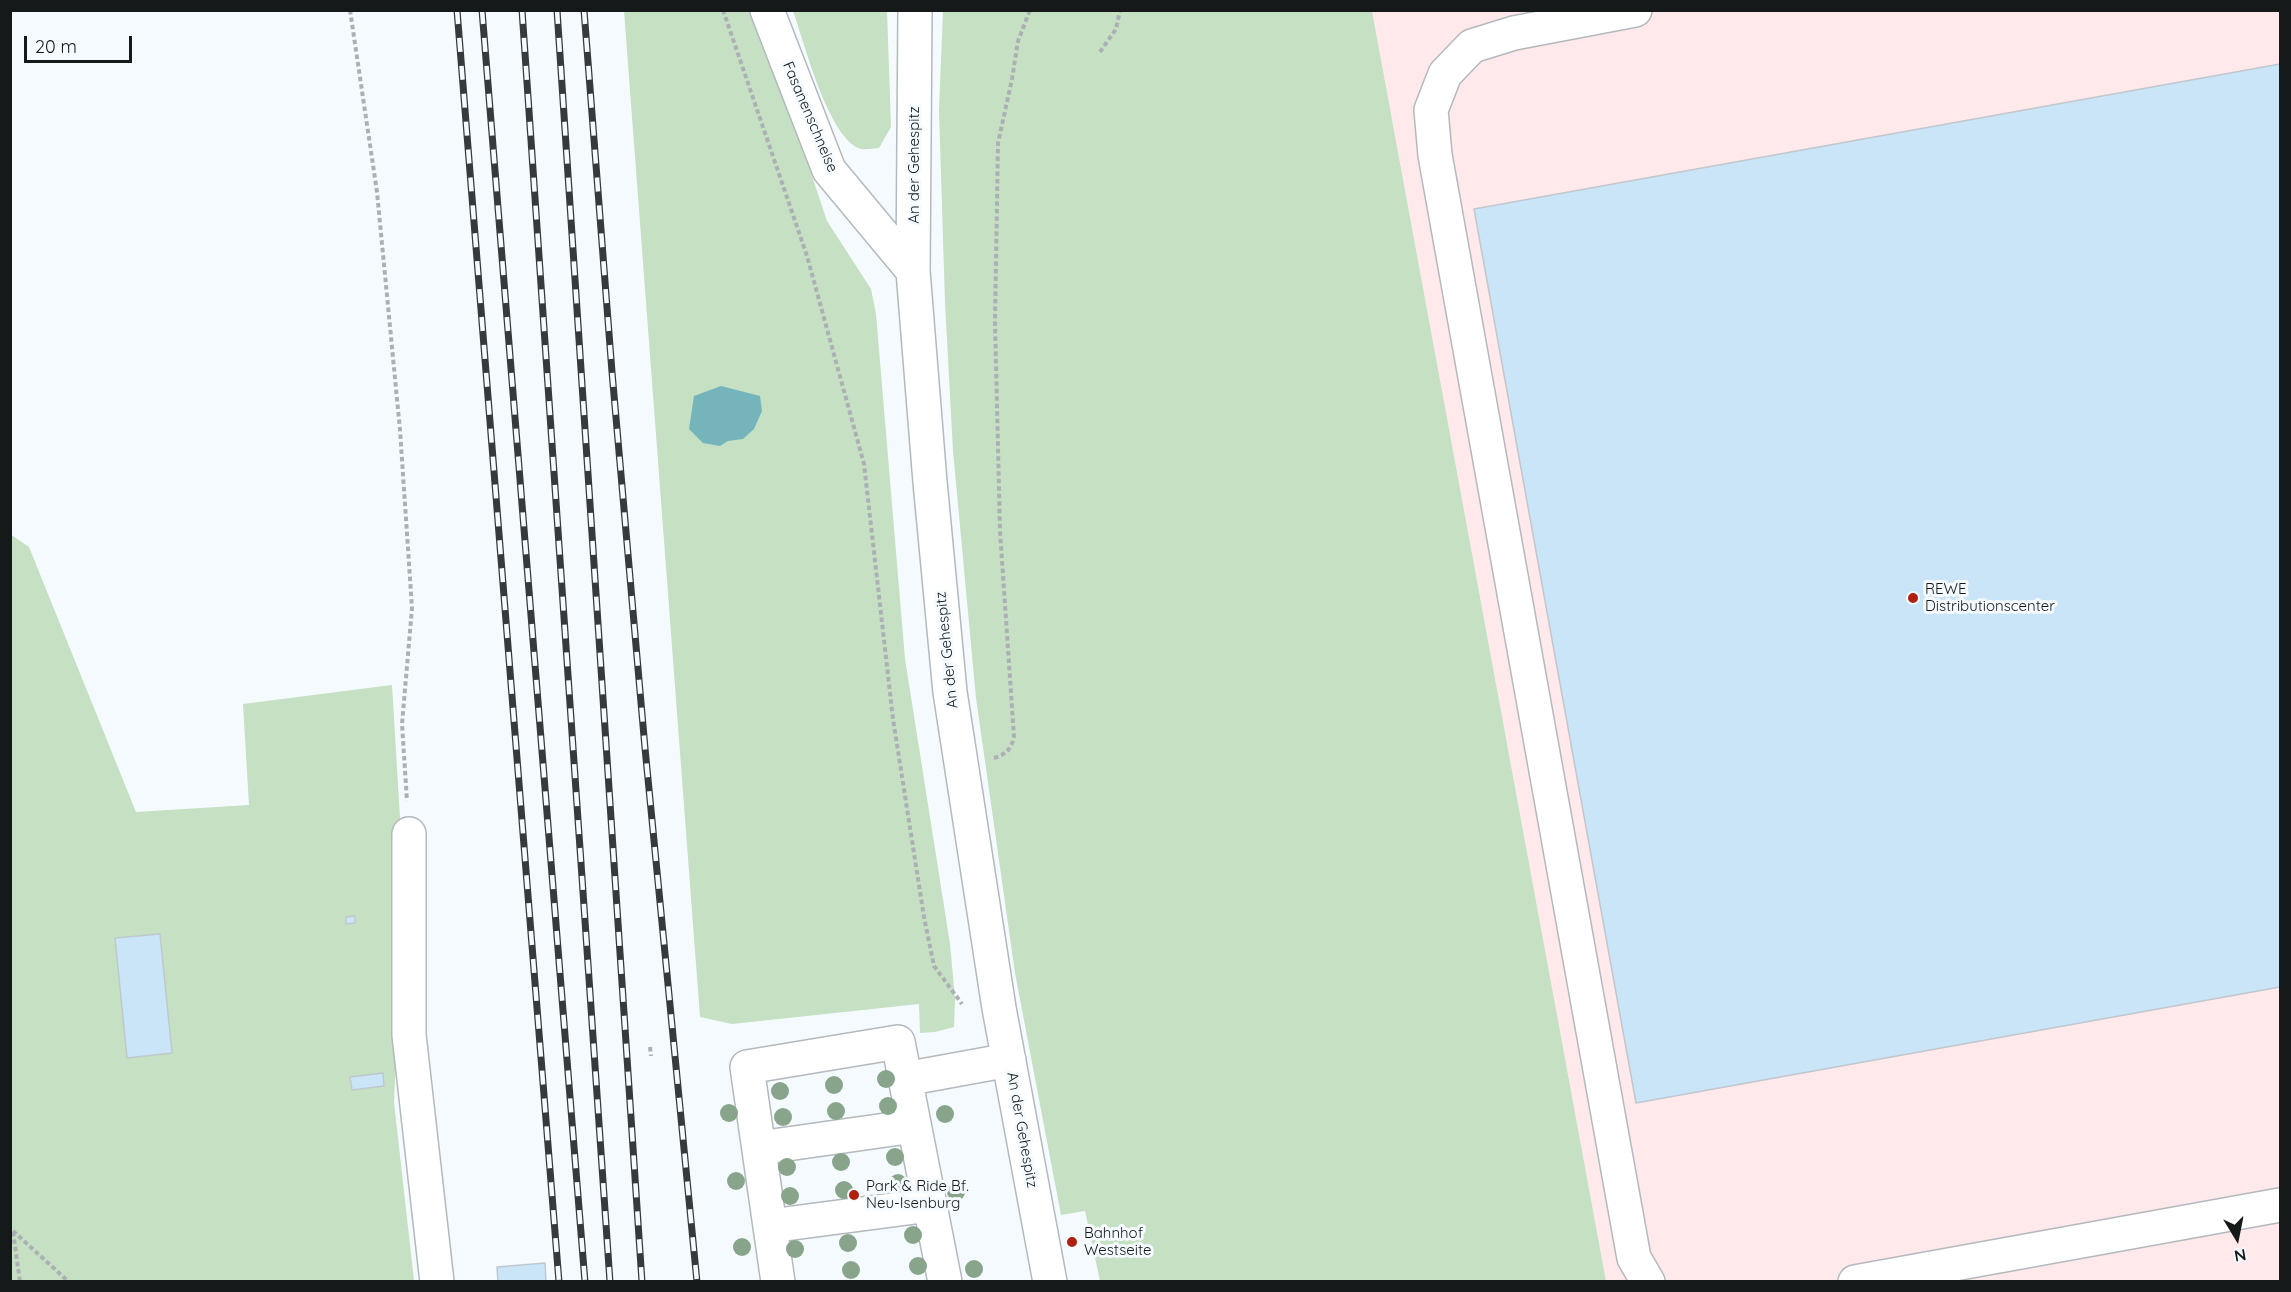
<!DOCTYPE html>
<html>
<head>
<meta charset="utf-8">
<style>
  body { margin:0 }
  #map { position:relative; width:2291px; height:1292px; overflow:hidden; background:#f5fafe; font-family:Quicksand,sans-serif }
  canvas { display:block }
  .frame { position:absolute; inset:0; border:12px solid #16191a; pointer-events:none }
  .north { position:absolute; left:2207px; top:1208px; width:60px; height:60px; -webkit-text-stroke:4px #f5fafe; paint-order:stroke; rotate:170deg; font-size:16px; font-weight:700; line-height:24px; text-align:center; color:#16191a }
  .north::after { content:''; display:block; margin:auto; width:21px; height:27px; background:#16191a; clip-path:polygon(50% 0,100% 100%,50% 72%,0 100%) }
  .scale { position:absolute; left:24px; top:36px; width:108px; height:27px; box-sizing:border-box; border:3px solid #16191a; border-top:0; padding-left:8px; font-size:18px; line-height:21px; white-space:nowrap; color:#16191a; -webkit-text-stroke:4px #f5fafe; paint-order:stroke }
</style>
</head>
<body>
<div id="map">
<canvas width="2291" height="1292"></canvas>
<div class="frame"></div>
<div class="north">N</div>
<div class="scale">20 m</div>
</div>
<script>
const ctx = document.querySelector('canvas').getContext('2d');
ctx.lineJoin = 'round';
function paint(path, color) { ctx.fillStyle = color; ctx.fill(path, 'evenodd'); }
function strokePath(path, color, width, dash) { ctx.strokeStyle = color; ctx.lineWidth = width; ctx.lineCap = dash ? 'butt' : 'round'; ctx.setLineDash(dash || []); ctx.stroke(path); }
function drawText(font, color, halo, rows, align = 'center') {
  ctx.font = font + ' Quicksand,sans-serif'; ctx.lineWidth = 6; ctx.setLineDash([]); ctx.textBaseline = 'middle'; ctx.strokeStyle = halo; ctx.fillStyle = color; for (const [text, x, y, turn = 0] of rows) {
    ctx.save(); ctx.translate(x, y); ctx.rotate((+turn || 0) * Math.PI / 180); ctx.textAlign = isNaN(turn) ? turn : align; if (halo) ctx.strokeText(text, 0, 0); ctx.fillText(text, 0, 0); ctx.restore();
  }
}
paint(new Path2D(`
  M1372,11H2280V1281H1606Z`), '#ffe9ea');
paint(new Path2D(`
  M624,11H757L827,221L871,289L876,314L905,659L950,944L955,998L954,1027L935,1032L920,1033L919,1004L732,1024L700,1017Z
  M793,11H887L891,127L879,148C874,148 866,150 861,149C828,139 804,41 793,11Z
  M943,11H1372L1606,1281H1100L1085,1211L1061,1215L1015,973L976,698L953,451L945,303L939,110Z
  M10,534L29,547L136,812L249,805L243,704L392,685L404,884L394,1102L414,1281H11Z`), '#c5e0c3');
paint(new Path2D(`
  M721,386L760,396L762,411L754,429L743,439L728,441L720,446L703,443L689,429L694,396Z`), '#76b4bc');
const building = new Path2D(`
  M2280,64V987L1636,1103L1474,209Z
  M355,916V923L346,924V917Z
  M160,934L172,1053L127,1058L115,938Z
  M383,1073L384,1086L352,1090L350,1077Z
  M545,1263L546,1282H498L497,1267Z`);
paint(building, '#cae4f8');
strokePath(building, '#c1c8cd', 1.5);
const minor = new Path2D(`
  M767,10L829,170L913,271
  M915,10L913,271L930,482L950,692L999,1008L1050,1282
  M1635,10L1514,33L1472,46L1445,74L1431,110L1435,155L1634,1258L1648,1282
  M409,834V1035L437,1282
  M905,1079L1009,1060
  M759,1148L914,1126
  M770,1226L930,1205
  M778,1282L747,1067L898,1042L945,1282
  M1855,1282L2280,1205`);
strokePath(minor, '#b3b9be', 36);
strokePath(new Path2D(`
  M350,10L377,192L400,430L412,608L402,724L407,801
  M723,10L807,256L864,464L893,719L924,917L934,966L962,1004
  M1100,52L1116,29L1120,10
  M994,758C1007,754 1011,749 1014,737L1000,531L995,322L998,143L1012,79L1018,41L1030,10
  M650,1047L651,1056
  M13,1231L69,1282
  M13,1232L20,1282`), '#acb0b4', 4, [4.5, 3]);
strokePath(minor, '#fff', 33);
const rail = new Path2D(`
  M457,10L559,1282
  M482,10L585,1282
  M522,10L610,1282
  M557,10L642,1282
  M584,10L612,372L645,748L697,1282`);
strokePath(rail, '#373a3c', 7);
strokePath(rail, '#f5fafe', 4.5, [14]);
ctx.fillStyle = '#88a58c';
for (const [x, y] of [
  [886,1079],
  [834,1085],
  [780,1091],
  [888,1106],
  [836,1111],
  [729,1113],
  [945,1114],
  [783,1117],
  [895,1157],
  [841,1162],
  [787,1167],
  [736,1181],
  [898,1183],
  [844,1190],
  [956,1192],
  [790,1196],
  [913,1235],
  [848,1243],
  [742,1247],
  [795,1249],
  [918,1266],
  [974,1269],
  [851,1270]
]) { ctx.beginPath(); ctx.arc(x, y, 9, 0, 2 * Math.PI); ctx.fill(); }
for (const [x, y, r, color] of [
  [1913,598,6,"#af210e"],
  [854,1195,6,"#af210e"],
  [1072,1242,6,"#af210e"]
]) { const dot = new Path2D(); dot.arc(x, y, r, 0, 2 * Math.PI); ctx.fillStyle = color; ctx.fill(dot); strokePath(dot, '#f5fafe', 2); }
drawText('15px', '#16191a', '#f5fafe', [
  ["Fasanenschneise",810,117,67],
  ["An der Gehespitz",914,165,-90],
  ["An der Gehespitz",947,650,-96],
  ["An der Gehespitz",1022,1130,80]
]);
drawText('15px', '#16191a', '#f5fafe', [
  ["REWE",1925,589],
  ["Distributionscenter",1925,606],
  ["Park & Ride Bf.",866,1186],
  ["Neu-Isenburg",866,1203],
  ["Bahnhof",1084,1233],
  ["Westseite",1084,1250]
], 'left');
</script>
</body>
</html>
